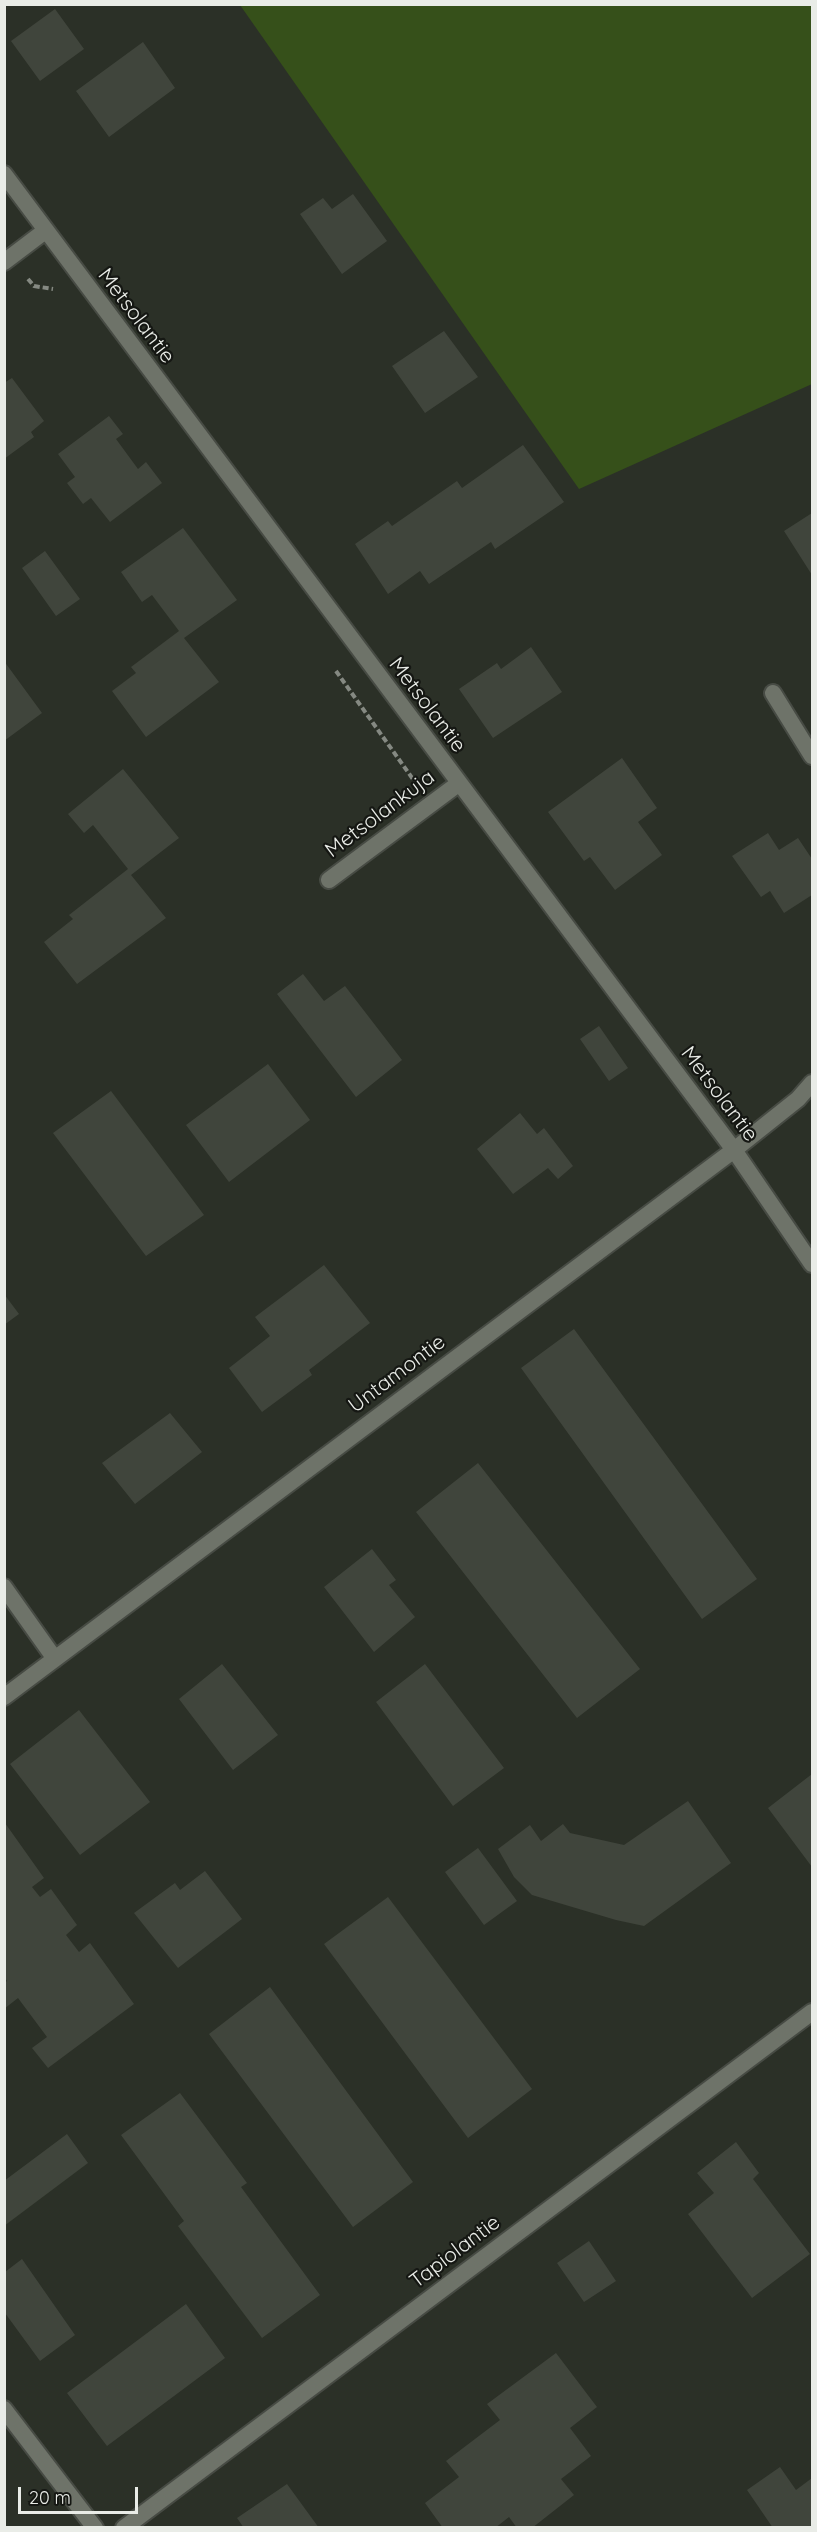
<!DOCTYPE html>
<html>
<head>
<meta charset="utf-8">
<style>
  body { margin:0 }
  #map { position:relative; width:817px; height:2532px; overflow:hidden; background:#2b3027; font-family:Quicksand,sans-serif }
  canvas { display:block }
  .frame { position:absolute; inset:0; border:6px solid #e9ece7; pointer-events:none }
  .scale { position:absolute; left:18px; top:2487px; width:120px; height:27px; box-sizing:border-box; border:3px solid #e9ece7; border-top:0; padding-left:8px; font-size:18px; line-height:21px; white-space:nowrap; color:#e9ece7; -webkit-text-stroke:4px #151713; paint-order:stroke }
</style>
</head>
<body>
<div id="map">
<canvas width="817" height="2532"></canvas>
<div class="frame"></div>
<div class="scale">20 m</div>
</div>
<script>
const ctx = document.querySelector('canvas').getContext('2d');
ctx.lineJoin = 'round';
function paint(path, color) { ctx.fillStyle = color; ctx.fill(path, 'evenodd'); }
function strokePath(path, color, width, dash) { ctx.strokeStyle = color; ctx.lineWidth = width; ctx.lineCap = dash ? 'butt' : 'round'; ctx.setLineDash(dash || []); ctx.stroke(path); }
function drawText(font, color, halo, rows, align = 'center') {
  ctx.font = font + ' Quicksand,sans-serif'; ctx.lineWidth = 4.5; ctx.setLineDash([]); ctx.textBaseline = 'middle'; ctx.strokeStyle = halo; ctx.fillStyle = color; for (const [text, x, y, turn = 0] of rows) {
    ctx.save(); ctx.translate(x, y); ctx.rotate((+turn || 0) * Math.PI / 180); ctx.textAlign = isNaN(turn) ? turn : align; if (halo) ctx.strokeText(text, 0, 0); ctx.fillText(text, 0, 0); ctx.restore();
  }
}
paint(new Path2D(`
  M240,5H812V384L579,489Z`), '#36501a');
paint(new Path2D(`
  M55,9L84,49L40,81L11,41Z
  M143,42L175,88L109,137L76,91Z
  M353,194L387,241L342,274L300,214L323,198L332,209Z
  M444,331L478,377L425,413L392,366Z
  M12,378L44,421L31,432L34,437L4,459V383Z
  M109,416L123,434L116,439L138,469L146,462L162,483L110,522L91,498L83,504L67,483L75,477L58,454Z
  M523,445L564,502L495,549L491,542L429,584L420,571L388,594L355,544L388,521L392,526L457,481L462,488Z
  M812,513V575L784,531Z
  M183,528L237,600L184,638L219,682L146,737L112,691L136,673L131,667L179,631L152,595L142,602L121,572Z
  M45,551L80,599L56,616L22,568Z
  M531,647L562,692L493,738L459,689L497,663L501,669Z
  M4,661L42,713L4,741Z
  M622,758L657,808L638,822L662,855L615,890L590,857L584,861L548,812Z
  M123,769L179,838L131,875L166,918L77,984L44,942L73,919L69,915L128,869L93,825L84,833L68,814Z
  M768,833L779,850L798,838L812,859V895L784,913L770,891L761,897L732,856Z
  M303,974L324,1001L345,986L402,1060L356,1097L277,994Z
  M599,1026L628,1068L609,1081L580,1039Z
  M268,1064L310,1120L229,1182L186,1125Z
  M111,1091L204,1215L146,1256L53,1133Z
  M520,1113L537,1134L544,1128L573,1166L558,1179L548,1168L513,1194L477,1149Z
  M324,1265L370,1323L309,1370L312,1375L262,1412L229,1368L270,1336L255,1317Z
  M4,1294L19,1314L4,1325Z
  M574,1329L757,1579L702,1619L521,1368Z
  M170,1413L202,1452L135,1504L102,1463Z
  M478,1463L640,1669L577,1718L416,1512Z
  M372,1549L396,1580L389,1585L415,1617L374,1652L324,1587Z
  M222,1664L278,1735L233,1770L179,1699Z
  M425,1664L504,1768L453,1806L376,1702Z
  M79,1710L150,1802L80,1855L10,1764Z
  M812,1774V1867L768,1808Z
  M688,1801L731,1863L644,1926L616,1920L532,1895L514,1877L498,1849L530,1825L541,1841L563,1824L570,1833L624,1845Z
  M5,1823L44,1878L32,1887L40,1897L51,1889L77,1925L66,1935L79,1952L90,1943L134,2004L48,2068L32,2048L47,2037L18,1998L4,2009V1983L7,1981L5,1978Z
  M478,1848L517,1901L484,1925L445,1872Z
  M205,1871L242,1919L178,1968L134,1913L175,1883L180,1890Z
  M388,1897L532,2089L468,2138L324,1944Z
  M270,1987L413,2182L353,2227L209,2034Z
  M180,2093L247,2183L241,2187L320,2295L262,2338L178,2226L184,2221L121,2135Z
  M67,2134L88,2163L4,2226V2181Z
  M736,2142L759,2173L753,2179L810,2254L752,2298L688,2214L714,2193L697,2173Z
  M589,2241L616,2281L584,2302L557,2263Z
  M22,2259L75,2335L40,2361L5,2313V2272Z
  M186,2304L225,2358L107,2446L67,2393Z
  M556,2353L597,2407L570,2428L591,2456L561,2479L574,2495L532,2528H517L509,2517L495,2528H443L425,2503L459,2477L446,2461L500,2420L487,2404Z
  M780,2467L796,2490L812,2478V2528H773L747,2490Z
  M287,2484L319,2528H244L237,2518Z`), '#40453c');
const minor = new Path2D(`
  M4,174L734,1150L812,1264
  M4,262L45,231
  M773,693L812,756
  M329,880L458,784
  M4,1587L55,1659
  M4,1697L734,1150L798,1099L812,1083
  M4,2409L95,2528
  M124,2528L812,2012`);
strokePath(minor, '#474b44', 20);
strokePath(new Path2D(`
  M28,279L34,286L53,289
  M336,671L415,782`), '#858982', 4, [6, 3]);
strokePath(minor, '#6e7369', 16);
drawText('21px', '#e9ece7', '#151713', [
  ["Metsolantie",136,316,53],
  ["Metsolantie",427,705,53],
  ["Metsolankuja",380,814,-37],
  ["Metsolantie",719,1094,53],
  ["Untamontie",397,1374,-37],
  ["Tapiolantie",455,2252,-37]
]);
</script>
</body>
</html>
